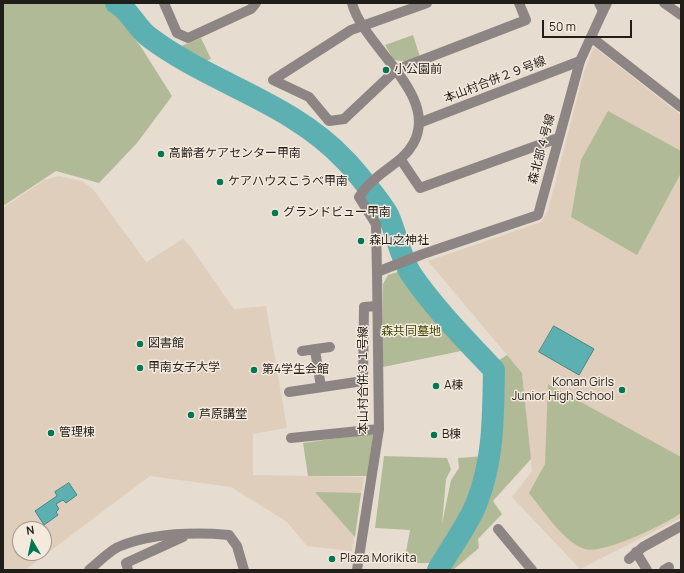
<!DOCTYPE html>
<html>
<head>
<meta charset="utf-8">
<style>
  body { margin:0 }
  #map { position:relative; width:684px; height:573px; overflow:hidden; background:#e7dcd0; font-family:Manrope,sans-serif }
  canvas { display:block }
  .frame { position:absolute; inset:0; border:4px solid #211d19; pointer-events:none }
  .north { position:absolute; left:12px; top:521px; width:40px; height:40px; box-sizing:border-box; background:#f4e9dd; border:1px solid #a0978f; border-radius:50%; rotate:351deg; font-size:11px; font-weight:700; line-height:16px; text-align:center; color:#211d19 }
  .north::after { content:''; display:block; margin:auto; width:14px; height:18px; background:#007753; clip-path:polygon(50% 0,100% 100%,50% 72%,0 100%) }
  .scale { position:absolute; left:542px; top:20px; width:90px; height:18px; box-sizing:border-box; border:2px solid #211d19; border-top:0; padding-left:5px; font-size:12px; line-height:14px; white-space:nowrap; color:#211d19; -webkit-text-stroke:3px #f4e9dd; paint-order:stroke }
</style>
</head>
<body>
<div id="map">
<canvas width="684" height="573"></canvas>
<div class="frame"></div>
<div class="north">N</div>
<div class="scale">50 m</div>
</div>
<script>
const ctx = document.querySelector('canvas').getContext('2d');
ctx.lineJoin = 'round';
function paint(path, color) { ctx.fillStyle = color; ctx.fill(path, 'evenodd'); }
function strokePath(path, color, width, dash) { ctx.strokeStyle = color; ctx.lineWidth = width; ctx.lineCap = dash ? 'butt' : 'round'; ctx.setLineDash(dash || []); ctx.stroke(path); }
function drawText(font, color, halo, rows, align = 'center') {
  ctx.font = font + ' Manrope,"Noto Sans JP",sans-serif'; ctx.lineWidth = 3; ctx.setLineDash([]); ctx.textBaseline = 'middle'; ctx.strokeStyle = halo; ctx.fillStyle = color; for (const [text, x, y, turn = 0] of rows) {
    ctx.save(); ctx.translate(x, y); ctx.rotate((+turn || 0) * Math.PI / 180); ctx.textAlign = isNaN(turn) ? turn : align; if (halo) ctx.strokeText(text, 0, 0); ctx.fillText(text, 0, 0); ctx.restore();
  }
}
paint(new Path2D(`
  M594,47L681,115V518L580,569L512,497L532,471L522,373L428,261L541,222L548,210L584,72Z
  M59,176L82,181L93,189L146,262L183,239L190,246L234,309L266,306L287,428L253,434V475L364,477L352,551L307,546L287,522L231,487L150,476L25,570H3V208L44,180ZM20,529H44V553H20Z`), '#dfcebc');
paint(new Path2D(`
  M3,3H112L117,16L141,47L172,96L137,143L99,183L56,171L3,206Z
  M413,35L420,57L408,62L394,60L385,45Z
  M201,38L211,59L203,62L184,51L181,46Z
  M608,111L681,151V173L637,255L571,217L581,160Z
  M401,271C421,299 441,326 466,350L383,367V284L388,275Z
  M507,355L522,373L531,459L493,501L502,514L478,539L479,548L453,570H428L431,563H404L410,530L375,528L384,456L447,458L451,469L446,479L442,524L451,480L459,468L458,458L486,456L487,368Z
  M548,384L681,457V513C666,524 602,555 585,549C563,542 543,510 529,493L545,464Z
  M366,434L373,435L367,476H308L303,443Z
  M315,492L361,493L355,537Z`), '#b1ba96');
const water = new Path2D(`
  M554,326L594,349L579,375L539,352Z
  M69,483L77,495L66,503L63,500L56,504L59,509L56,512L58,515L44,525L35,511L57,496L55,492Z`);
paint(water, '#5db0b2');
strokePath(water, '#4b8484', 1);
strokePath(new Path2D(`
  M116,3C130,10 136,28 149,37C211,84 291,102 345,160C354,169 385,207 389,217C397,236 400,256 411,274C435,309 465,339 494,370C493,415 494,459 477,502C470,522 449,550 438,570`), '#5db0b2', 22);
strokePath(new Path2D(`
  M164,3L177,33L188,38L251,9L256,3
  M352,3C363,47 441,95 413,144C404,160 388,167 375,179C369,184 363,191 359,197L376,224L377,272
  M427,3L351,30L273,80L309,97L329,121L344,119L396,70L526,20L519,3
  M599,3L603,11L607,3
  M664,3L681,15
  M591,37L681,107
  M419,123L580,61
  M401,160L420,188L558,138
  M315,350L321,387
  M302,351L330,347
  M289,392L363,381L364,307L377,306
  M291,438L379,429
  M498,529L532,570
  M636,552L647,570
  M629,559L643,547L681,526
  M89,570C98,563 108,552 118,547C152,533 193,532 229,535L237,546L244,570
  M128,570L126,563L183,537
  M664,570L669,567`), '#8c8583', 10);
strokePath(new Path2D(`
  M357,570L379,429L377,272L423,254L538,215L580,61L603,11`), '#8c8583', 10);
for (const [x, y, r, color] of [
  [386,70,4,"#007753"],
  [161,154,4,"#007753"],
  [220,182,4,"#007753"],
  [275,213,4,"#007753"],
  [361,241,4,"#007753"],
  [140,344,4,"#007753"],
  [140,368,4,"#007753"],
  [254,370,4,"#007753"],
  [436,386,4,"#007753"],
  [622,390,4,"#007753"],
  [191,415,4,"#007753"],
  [51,433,4,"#007753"],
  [434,435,4,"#007753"],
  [332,559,4,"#007753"]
]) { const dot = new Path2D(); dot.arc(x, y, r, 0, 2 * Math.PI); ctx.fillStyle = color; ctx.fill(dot); strokePath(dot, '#f4e9dd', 1.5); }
drawText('12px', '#211d19', '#f4e9dd', [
  ["小公園前",394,70],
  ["高齢者ケアセンター甲南",169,154],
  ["ケアハウスこうべ甲南",228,182],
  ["グランドビュー甲南",283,213],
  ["森山之神社",369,241],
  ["図書館",148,344],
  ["甲南女子大学",148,368],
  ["第4学生会館",262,370],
  ["Konan Girls",614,383,"right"],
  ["Junior High School",614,397,"right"],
  ["A棟",444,386],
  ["芦原講堂",199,415],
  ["管理棟",59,433],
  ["B棟",442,435],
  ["Plaza Morikita",340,559]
], 'left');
drawText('12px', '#211d19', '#f4e9dd', [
  ["本山村合併２９号線",495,80,-21],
  ["森北部４号線",542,149,-75],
  ["本山村合併３１号線",364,380,-90]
]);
drawText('12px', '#3e4800', '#f4e9dd', [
  ["森共同墓地",411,332]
]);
</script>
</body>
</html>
